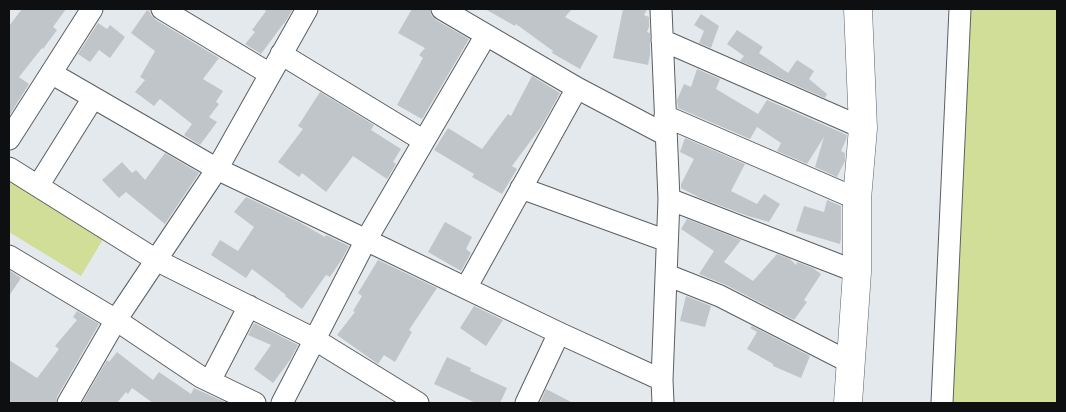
<!DOCTYPE html>
<html>
<head>
<meta charset="utf-8">
<style>
  body { margin:0 }
  #map { position:relative; width:1066px; height:412px; overflow:hidden; background:#e4e9ee; font-family:Barlow,sans-serif }
  canvas { display:block }
  .frame { position:absolute; inset:0; border:10px solid #0d0f10; pointer-events:none }
</style>
</head>
<body>
<div id="map">
<canvas width="1066" height="412"></canvas>
<div class="frame"></div>
</div>
<script>
const ctx = document.querySelector('canvas').getContext('2d');
ctx.lineJoin = 'round';
function paint(path, color) { ctx.fillStyle = color; ctx.fill(path, 'evenodd'); }
function strokePath(path, color, width, dash) { ctx.strokeStyle = color; ctx.lineWidth = width; ctx.lineCap = dash ? 'butt' : 'round'; ctx.setLineDash(dash || []); ctx.stroke(path); }
paint(new Path2D(`
  M969,9H1057V403H950Z
  M9,167L111,226L81,276L9,232Z`), '#d1de98');
paint(new Path2D(`
  M22,9H66L53,27L57,30L43,49L42,48L19,77L29,84L9,116V26Z
  M264,9H293L284,24V23L261,54L245,44L255,32L252,30L266,11Z
  M412,9H430L431,15L436,20L469,39L422,119L397,105L423,58L419,55L425,48L398,33Z
  M485,9H572L565,17L598,36L580,69L552,53L553,51L516,24L515,26Z
  M623,9H647L644,15L649,17V27L647,32L650,33V54L648,65L613,58Z
  M147,10L150,12L151,15L156,20L219,58L203,79L223,91L216,102L219,104L209,117L217,122L200,145L184,135L192,124L160,99L154,106L135,92L145,80L140,77L155,51L131,33Z
  M701,14L719,26L711,48L699,43L704,31L694,25Z
  M98,23L107,29L110,25L125,37L110,58L99,50L90,62L78,54Z
  M737,30L763,47L759,53L788,73L797,60L814,71L809,79L827,94L825,98L740,61L744,56L727,44Z
  M697,69L720,79L716,89L758,114L767,100L847,135L846,140L841,151L845,153V161L837,177L815,167L824,137L807,164L777,151L781,143L757,127L750,139L678,108L677,100L684,84L691,87Z
  M532,76L560,93L541,127L512,166L517,169L502,194L472,177L474,174L434,150L448,128L482,149L508,114L511,116Z
  M320,92L374,125L371,130L401,149L393,162L396,164L387,179L353,156L326,192L302,173L299,177L278,162L303,129L298,126Z
  M685,138L745,164L731,191L757,204L764,194L780,204L769,222L748,216L700,198L681,188V184L694,159L680,152Z
  M165,153L199,173L165,224L126,192L119,198L102,180L122,162L132,173L136,170L145,180Z
  M246,197L299,222L325,237L326,235L349,246L342,259L330,277L326,275L302,309L285,296L286,295L252,269L246,278L211,255L220,240L238,251L254,227L234,212Z
  M827,200L841,206V238L840,244L796,231L804,206L824,212Z
  M687,219L741,240L724,262L753,281L777,254L790,259L796,265L797,262L813,268L821,274L804,300L807,302L794,320L726,285L699,274L714,251L681,229Z
  M445,222L472,237L466,249L471,253L461,271L428,252Z
  M378,260L437,288L409,330L412,332L395,362L384,355L378,364L337,335L355,312L353,311L362,296L358,293Z
  M9,270L21,278L9,296Z
  M686,296L711,306L705,327L680,321Z
  M474,306L503,320L486,346L460,328Z
  M77,311L99,324L57,397L56,403H9V360L37,378L59,349L55,346L77,320L73,317Z
  M254,323L298,345L290,360L273,383L254,369L271,345L248,335Z
  M752,326L810,356L801,378L773,366V364L747,349L757,332L750,328Z
  M117,352L153,380L159,372L191,394L194,388L227,403H153L132,388L128,394L126,392L117,403H82L107,360L109,362Z
  M447,357L471,368L470,371L507,388L500,403H476L434,384Z
  M546,389L573,403H540Z`), '#c0c5ca');
const minor = new Path2D(`
  M162,9L270,74
  M442,9L577,88L666,135
  M661,9L669,199L662,380L663,403
  M662,40L863,128
  M281,54L424,141
  M51,73L217,169L366,240L559,333L662,380
  M665,116L857,199
  M9,139L92,9
  M9,168L156,260L314,339L418,403
  M38,186L93,98
  M521,188L667,241
  M669,199L857,272
  M9,256L116,320L201,377L255,403
  M667,275L720,296L851,363
  M466,288L577,88
  M210,381L249,306
  M68,403L116,320L217,169L307,9
  M282,403L366,240L486,35
  M526,403L559,333
  M942,403L960,9`);
const major = new Path2D(`
  M848,403L857,272V199L863,128L858,9`);
strokePath(minor, '#5a5f63', 23);
strokePath(major, '#5a5f63', 29);
strokePath(minor, '#fff', 21);
strokePath(major, '#fff', 28);
</script>
</body>
</html>
